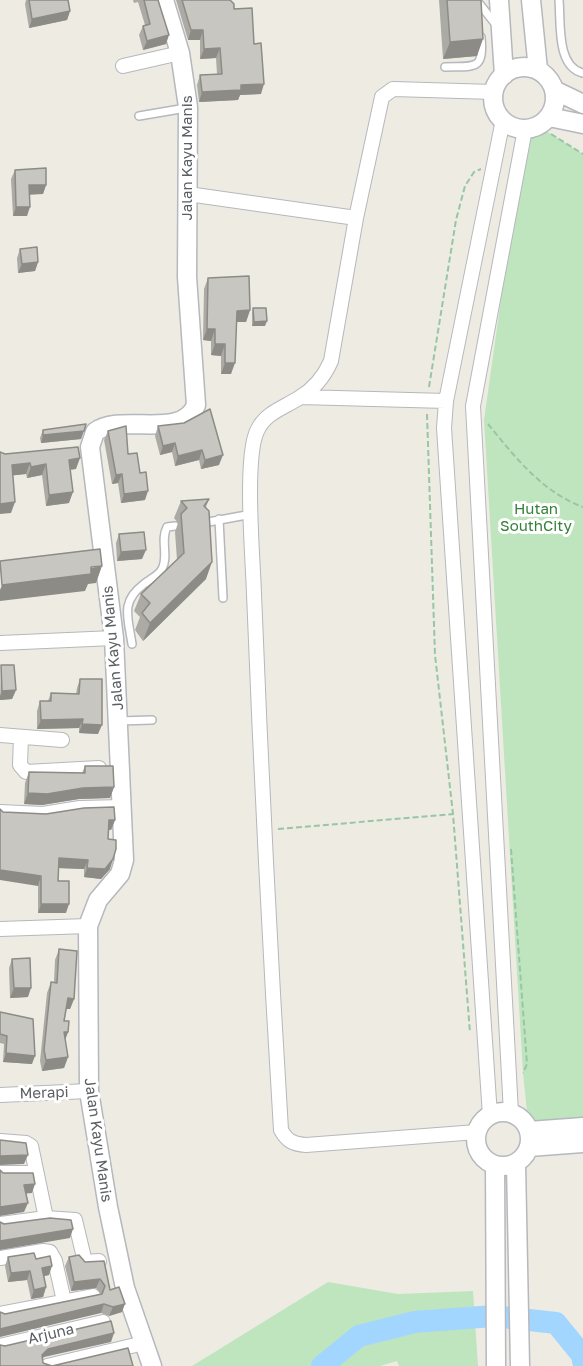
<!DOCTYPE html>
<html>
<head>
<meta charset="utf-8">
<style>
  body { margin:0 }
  canvas { display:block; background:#eeebe3 }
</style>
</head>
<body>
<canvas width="583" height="1366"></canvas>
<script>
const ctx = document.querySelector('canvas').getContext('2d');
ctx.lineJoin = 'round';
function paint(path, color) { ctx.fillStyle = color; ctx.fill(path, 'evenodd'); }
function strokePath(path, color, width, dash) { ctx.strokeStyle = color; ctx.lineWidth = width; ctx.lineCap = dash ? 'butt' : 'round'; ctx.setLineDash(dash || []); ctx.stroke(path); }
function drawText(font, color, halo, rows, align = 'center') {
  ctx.font = font + ' "Golos Text",sans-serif'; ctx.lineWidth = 6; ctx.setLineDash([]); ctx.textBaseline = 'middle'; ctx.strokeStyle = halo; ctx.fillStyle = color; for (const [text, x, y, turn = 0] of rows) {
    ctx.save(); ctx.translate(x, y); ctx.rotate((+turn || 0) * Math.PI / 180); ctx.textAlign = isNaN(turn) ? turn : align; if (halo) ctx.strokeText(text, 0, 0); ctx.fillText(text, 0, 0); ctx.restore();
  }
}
paint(new Path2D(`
  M538,126L583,154V1127L529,1131L523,1073L484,420L525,129Z
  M328,1282L398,1294L473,1291L478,1366H399L397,1361L380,1366H192Z`), '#bfe5bf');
strokePath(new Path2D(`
  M322,1366L359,1336L415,1322L493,1316L556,1323L582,1355L583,1361`), '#a2d6fe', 22);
const service = new Path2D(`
  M559,0C561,22 556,67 583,73
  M478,2L497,26
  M445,67C475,66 484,71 481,37
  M139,116L186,108
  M219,519L223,598
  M203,523L252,514
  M132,644C128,617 120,602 144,584C149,580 159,575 162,569C169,556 160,540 167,527L175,526
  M119,721L152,720`);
const minor = new Path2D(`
  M123,66L180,53
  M188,194L356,218
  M301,397L446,401
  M0,643L114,638
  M0,735L62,740
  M21,737L20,765L26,772L99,768
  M0,812L43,814L80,808L123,807
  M0,929L88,926
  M0,1095L89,1091
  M511,1113L473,406L525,129
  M490,1116L444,428L446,401L503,120
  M477,1132L306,1145C293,1144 287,1141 281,1130C270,951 261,773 254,594C253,559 244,459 257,431C265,413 283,408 299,398C314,389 324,377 331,361L356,218L382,97L393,89L494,92
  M0,1141L26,1143L31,1146L46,1218
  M0,1173H36
  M0,1224L46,1218L75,1220L85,1262L99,1261
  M0,1258L43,1251L50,1252L55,1261L64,1301
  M0,1314L93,1296
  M0,1346L103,1322
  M47,1366L144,1343`);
const tertiary = new Path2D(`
  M499,0L504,75
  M531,0L538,70
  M493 98a31 31 0 1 1 62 0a31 31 0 1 1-62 0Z
  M554,90L583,104
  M549,117L583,124
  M476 1139a27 27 0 1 1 54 0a27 27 0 1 1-54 0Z
  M529,1131L583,1127
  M529,1147L583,1143
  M516,1163L520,1366
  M495,1165L496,1366
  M152,1366L125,1288L108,1207L89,1091L88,926L98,900L120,874L124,860L114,638L90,447L95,432C121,412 182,441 196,405L187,277L188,107L180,53L164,0`);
strokePath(service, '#b5b8bd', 10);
strokePath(minor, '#b5b8bd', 16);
strokePath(tertiary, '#b5b8bd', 21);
strokePath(new Path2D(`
  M551,134L583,154
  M429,387L456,220L465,186L474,172L481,169
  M427,414L435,655L453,814L470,1033
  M488,424C515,457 542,492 583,507
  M278,829L454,814
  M511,849L527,1064L523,1073`), '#98c6a5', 2, [6, 3]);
strokePath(service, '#fff', 7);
strokePath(minor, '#fff', 14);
strokePath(tertiary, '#fff', 18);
paint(new Path2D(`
  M26,0H68L70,11L67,20L29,28L25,4Z
  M133,0H158L166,44L143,50L139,35L143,26L145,25L138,2L134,3Z
  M176,0H230L234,9L254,44L261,94L240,95L238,100L199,102L197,85L200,75L217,74L216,58L200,59V40H188Z
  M439,0H481L477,56L443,59Z
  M15,170L46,185L43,194H30L27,216H13L11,179Z
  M20,249L38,262L35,271L18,273L17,258Z
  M208,278L250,310L246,322H237L231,374H221V356L211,355V341L203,340L204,289Z
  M253,308L265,326H252V313Z
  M184,423L219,465L201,469L199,460L175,466L172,452L160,455L155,436L158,426Z
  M43,430L81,439L41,443L40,438Z
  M108,431L128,454L140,473L145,500L121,503L118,483L112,484L104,440Z
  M5,454L76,469L70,470L69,503L46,506L42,475L27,478L26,474L13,475L11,513Z
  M209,499L206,507V579L143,641L135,630L140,617L134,611L141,594L177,560L175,532L178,523L174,518L181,501Z
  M119,534L142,559L117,561L116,543Z
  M1,665L16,690L12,699L0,700Z
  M80,679L98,734L79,733V728L37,729V711L40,701H48L51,693L76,694L77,688Z
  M85,766L114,787L110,798L79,799L42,805L24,804L25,783L29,772L82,773Z
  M3,812L115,820L111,830L108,829V839L110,869L101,879L84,877V869L59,868L58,881L66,913H38V886Z
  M59,949L74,999L70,1009H66L64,1021L68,1032L65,1040L68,1057L64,1068L42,1071L40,1061L47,993L51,982H54L55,960Z
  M12,959L28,997L10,998L9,968Z
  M0,1013L32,1064L3,1062L4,1044L0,1043Z
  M79,1255L110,1290L122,1312L109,1316L101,1313L5,1314L101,1294L96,1288L71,1291L65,1266L69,1257Z
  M8,1257L36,1259L49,1275L44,1276L46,1287L43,1297L31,1299L27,1280L8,1282L5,1266Z`), '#acaaa5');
paint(new Path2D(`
  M70,11L67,20L29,28L32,19Z
  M191,30H203L200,40H188Z
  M169,35L166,44L143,50L147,41Z
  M483,39L477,56L443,59L450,42Z
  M220,48L216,58L200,59L204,49Z
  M264,84L261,94L240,95L238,100L199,102L202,92L241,85Z
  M29,185H46L43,194L26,195Z
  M16,207H30L27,216H13Z
  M38,262L35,271L18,273L22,264Z
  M250,310L246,322H233L237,311Z
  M267,321L265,326H252L254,322Z
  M207,329H215L211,341L203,340Z
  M215,344H225L221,356L211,355Z
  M225,363H235L231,374H221Z
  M84,431L81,439L41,443L43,435Z
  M175,443L172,452L160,455L163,446Z
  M202,450L199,460L175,466L178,456Z
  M223,455L219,465L201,469L205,460Z
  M80,458L76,469L65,470L69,460Z
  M30,463L26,474L8,476L12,465Z
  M46,464L42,475L27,478L31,467Z
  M122,474L118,483L112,484L116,475Z
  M148,491L145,500L121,503L124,494Z
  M73,492L69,503L46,506L49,495Z
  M15,502L11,513L0,514V504Z
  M146,550L142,559L117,561L121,552Z
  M212,562L206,579L143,641L150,623Z
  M102,566L96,583L88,584L85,591L0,601V590L2,585Z
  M16,690L12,699L0,700V696L2,691Z
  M83,719L79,728L37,729L41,720Z
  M82,724L102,725L98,734L79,733Z
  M114,787L110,798L79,799L42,805L24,804L28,793L83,788Z
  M109,820H115L111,830L105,829Z
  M59,858L88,860L84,869L56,868Z
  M113,859L110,869L101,879L84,877L87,868Z
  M0,870L41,876L38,886L0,880Z
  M41,904H69L66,913H38Z
  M14,988H31L28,997L10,998Z
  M68,998L74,999L70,1009H64Z
  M64,1032H68L64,1043Z
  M6,1053L35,1056L32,1064L3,1062Z
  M68,1057L64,1068L42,1071L46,1060Z
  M28,1155L24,1164L0,1165V1156Z
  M35,1184L32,1193L21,1194L24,1185Z
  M28,1203L24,1212L0,1216V1207Z
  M73,1229L70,1238L0,1250V1241Z
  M52,1266L49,1275L39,1277L42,1268Z
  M30,1271L27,1280L8,1282L11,1273Z
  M100,1279L96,1288L71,1291L74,1282Z
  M46,1287L43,1297L31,1299L34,1290Z
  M104,1304L101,1313L0,1337V1329L1,1328Z
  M125,1304L122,1312L109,1316L113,1307Z
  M114,1333L111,1342L44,1357L38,1364L42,1355L48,1349Z`), '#8c8b86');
const building = new Path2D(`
  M29,0H68L70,11L32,19Z
  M144,0H158L169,35L147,41L143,26L150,24Z
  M182,0H230L234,4V9L252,8L254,44L261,43L264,84L241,85V90L202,92L200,75L222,74L220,48L204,49L203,30H191Z
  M447,0H481L483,39L450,42Z
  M46,168V185H29L30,207H16L15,170Z
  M37,247L38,262L22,264L20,249Z
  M249,276L250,310L237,311L235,363H225V344H215V329H207L208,278Z
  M253,308H266L267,321L254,322Z
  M210,409L223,455L205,460L202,450L178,456L175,443L163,446L158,426L184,423Z
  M86,424L84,431L43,435V430Z
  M126,426L128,454L137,453L140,473L146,472L148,491L124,494L122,474L116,475L108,431Z
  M78,447L80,458L69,460L73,492L49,495L46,464L31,467L30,463L12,465L15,502L0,504V452L5,454Z
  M209,499L204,506L209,511L212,562L150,623L142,613L150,603L141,594L184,553L181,514L187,508L181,501Z
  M144,532L146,550L121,552L119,534Z
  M100,549L102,566L91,567V574L2,585L0,561Z
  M1,665H14L16,690L2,691Z
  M80,679H102V725L82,724L83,719L41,720L40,701H51V693L79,694Z
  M85,766H113L114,787L83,788L47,794L28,793L29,772L85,773Z
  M114,807L115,820H109L108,839L116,840V849L113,859L105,869L87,868L88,860L59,858L58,881H69V904H41V876L0,870V809L3,812L46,814L84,808Z
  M59,949L77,951L74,999L68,998L64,1021H69L68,1032H64L68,1057L46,1060L44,1050L51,982L57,983Z
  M30,958L31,988H14L12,959Z
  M0,1012L33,1019L35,1056L6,1053L7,1036L0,1034Z
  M0,1140L26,1143L28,1155L0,1156Z
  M0,1170L3,1173H33L35,1184L24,1185L28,1203L0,1207Z
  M50,1218L71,1220L73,1229L0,1241V1222L4,1224Z
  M34,1253L36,1259L50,1256L52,1266L42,1268L46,1287L34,1290L30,1271L11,1273L8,1257Z
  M79,1255L85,1262L104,1261L110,1290L119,1287L125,1304L113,1307L104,1304L0,1329V1312L5,1314L102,1294L105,1286L100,1279L74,1282L69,1257Z
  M111,1321L114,1333L48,1349L42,1355L43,1363L52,1366L128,1348L133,1366H0V1345L5,1346Z`);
paint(building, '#c8c6c0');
strokePath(building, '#8c8b86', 1.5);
drawText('15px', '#5b5f63', '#fff', [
  ["Jalan Kayu Manis",187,158,-90],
  ["Jalan Kayu Manis",113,648,-95],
  ["Merapi",44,1093,-2],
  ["Jalan Kayu Manis",98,1140,82],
  ["Arjuna",51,1334,-13]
]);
drawText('15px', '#348138', '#fff', [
  ["Hutan",536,509],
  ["SouthCity",536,526]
]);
</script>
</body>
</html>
